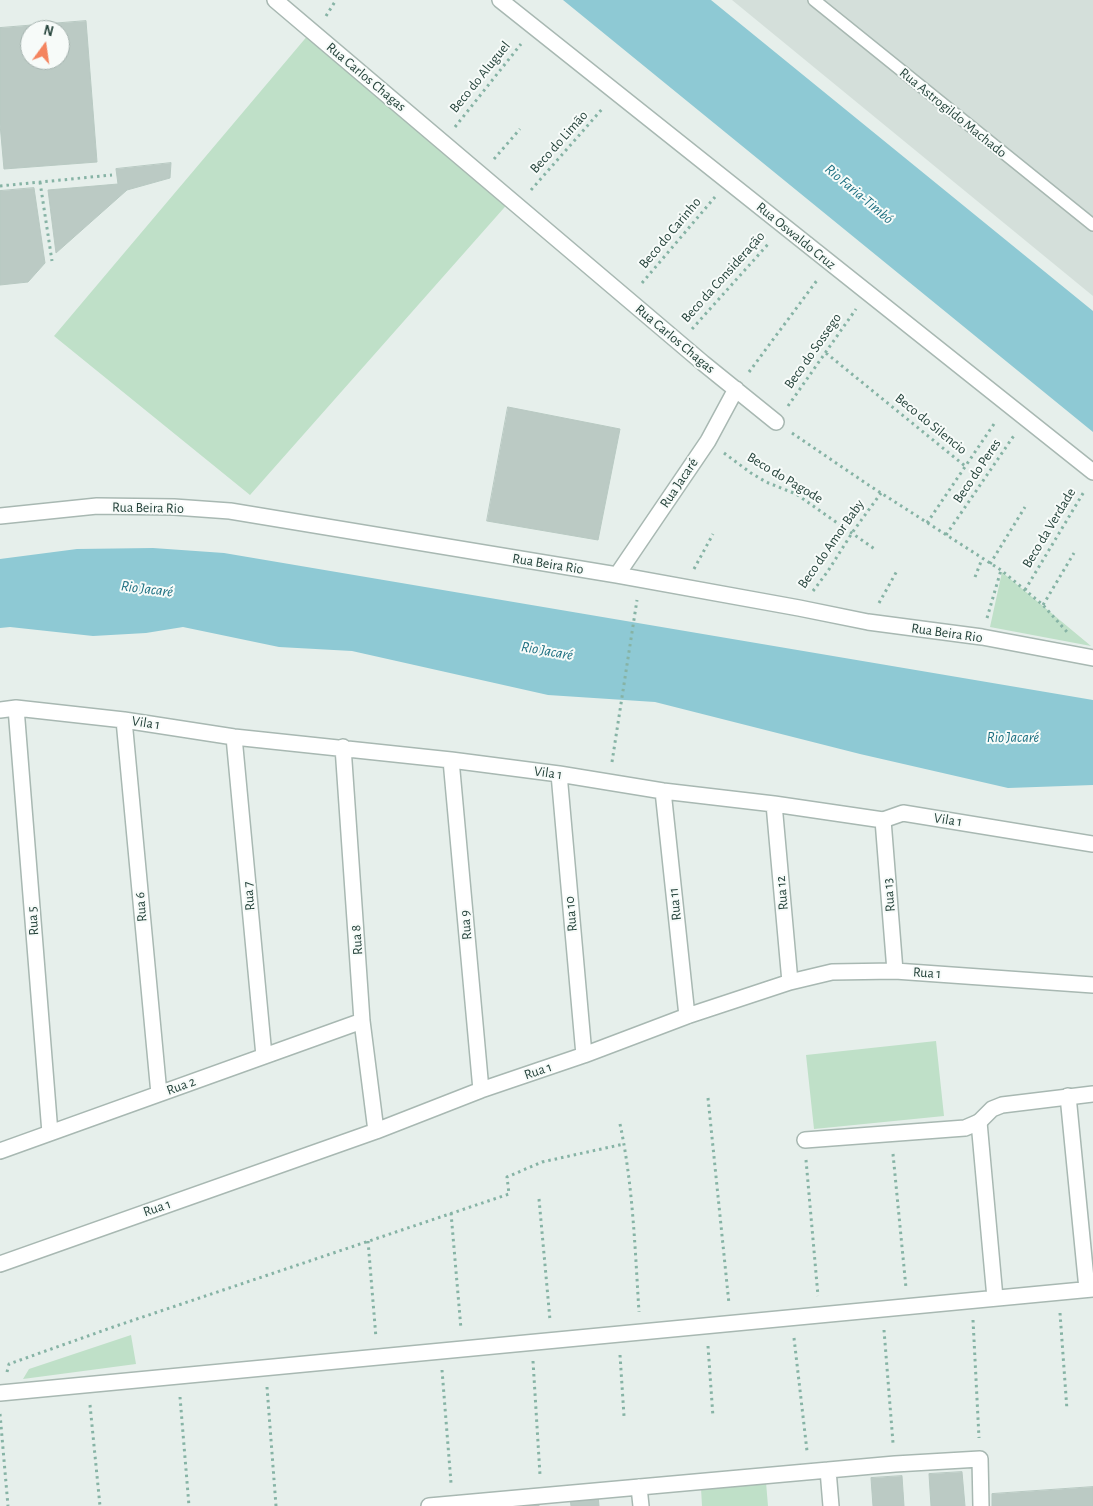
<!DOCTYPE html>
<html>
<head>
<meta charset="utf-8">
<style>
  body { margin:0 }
  #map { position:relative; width:1093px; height:1506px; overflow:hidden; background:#e6efeb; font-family:"Alegreya Sans",sans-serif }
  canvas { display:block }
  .north { position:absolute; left:20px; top:20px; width:50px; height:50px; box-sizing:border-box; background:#f7fbf9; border:1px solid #a3b1ad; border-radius:50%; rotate:14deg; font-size:14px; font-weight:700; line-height:20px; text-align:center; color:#24423a }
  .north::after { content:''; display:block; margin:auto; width:18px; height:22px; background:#f4845f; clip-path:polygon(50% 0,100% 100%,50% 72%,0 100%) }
</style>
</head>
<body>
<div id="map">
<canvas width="1093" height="1506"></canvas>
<div class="north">N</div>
</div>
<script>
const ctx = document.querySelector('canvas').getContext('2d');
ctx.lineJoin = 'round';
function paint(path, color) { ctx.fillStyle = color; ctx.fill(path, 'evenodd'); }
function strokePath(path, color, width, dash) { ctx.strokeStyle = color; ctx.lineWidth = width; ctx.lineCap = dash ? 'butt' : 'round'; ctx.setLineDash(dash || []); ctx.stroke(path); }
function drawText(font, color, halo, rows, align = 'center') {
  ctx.font = font + ' "Alegreya Sans",sans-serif'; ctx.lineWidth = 4; ctx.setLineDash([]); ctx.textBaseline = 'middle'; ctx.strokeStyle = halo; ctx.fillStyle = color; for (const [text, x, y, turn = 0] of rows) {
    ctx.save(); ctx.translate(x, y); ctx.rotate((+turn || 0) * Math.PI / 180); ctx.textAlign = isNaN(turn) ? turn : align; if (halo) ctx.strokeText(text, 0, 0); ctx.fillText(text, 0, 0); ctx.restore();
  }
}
paint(new Path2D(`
  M732,0H1093V296Z`), '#d4dfda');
paint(new Path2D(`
  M309,34L511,200L250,495L54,336Z
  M1002,572L1091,646L990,627Z
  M936,1041L944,1116L814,1129L806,1055Z
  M131,1335L136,1364L23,1379L29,1369Z
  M766,1482L768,1506H702L701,1488Z`), '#bfe0c8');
paint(new Path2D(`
  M563,0H711L1093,311V432Z
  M153,548L224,553L1093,700V785L1008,788L860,754L655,702L548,695L352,651L279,647L183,627L146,633L93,636L10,627L0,628V559L77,549Z`), '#8ec9d4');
const building = new Path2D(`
  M86,21L97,162L4,169L0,124V28ZM30,30H60V60H30Z
  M171,163L170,178L127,190L56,253L48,190L118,184L116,169Z
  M34,188L45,263L28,282L0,285V191Z
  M508,407L620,429L598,540L487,521Z
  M962,1472L965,1506H931L929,1474Z
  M902,1476L904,1506H873L871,1478Z
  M1093,1487V1506H992V1494Z
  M598,1495L599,1506H571L570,1498Z
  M538,1501L539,1506H511Z`);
paint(building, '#bbcac4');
strokePath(building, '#b8c9c2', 1);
const service = new Path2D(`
  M814,0L1093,225`);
const pedestrian = new Path2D(`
  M883,820L903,813L1093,844
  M979,1122L992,1109L1002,1105L1093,1094`);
const minor = new Path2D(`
  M275,0L703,363L776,422
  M500,0L1093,472
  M0,516L97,506L174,507L230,511L617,575L799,608L868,622L982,637L1093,658
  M617,575L708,441L736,389
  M16,708L50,1133
  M0,710L16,708L124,720L234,737L451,760L559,774L663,791L774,804L883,820L895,971
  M124,720L159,1094
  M234,737L264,1056
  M343,747L362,1021L376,1131
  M451,760L481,1090
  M559,774L584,1055
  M663,791L687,1016
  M774,804L790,982
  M1068,1096L1087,1289
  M805,1140L965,1128L979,1122L995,1298
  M0,1151L362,1021
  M0,1264L376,1131L481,1090L584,1055L687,1016L790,982L832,972L895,971L1093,985
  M0,1393L1093,1289
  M828,1470L831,1506
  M639,1487L641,1506
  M429,1506L895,1464L980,1459L981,1506`);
strokePath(service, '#a8b8b2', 14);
strokePath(pedestrian, '#a8b8b2', 18);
strokePath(minor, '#a8b8b2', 18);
strokePath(new Path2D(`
  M326,16L336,0
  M455,127L521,44
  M494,159L520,129
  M40,182L52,261
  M0,186L112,175
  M531,190L603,108
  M642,283L715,197
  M692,329L770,242
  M826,353L965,466
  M749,372L818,279
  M788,406L856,309
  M792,433L867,484L1001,570L1043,605L1067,632
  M724,453L751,473L766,482L796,494L876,550
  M927,523L996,421
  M946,535L1015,434
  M990,564L1025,507
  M694,569L713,534
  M975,577L982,559
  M1025,590L1085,490
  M813,591L828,571L852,533L881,493
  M879,603L898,569
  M1043,605L1074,553
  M987,618L1001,570
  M612,762L637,600
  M708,1098L729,1304
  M620,1124C633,1185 635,1249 639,1312
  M893,1154L906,1288
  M806,1160L818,1296
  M539,1199L550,1320
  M451,1213L461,1329
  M368,1241L376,1338
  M1060,1313L1067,1410
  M973,1320L979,1438
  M884,1330L893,1443
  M794,1338L807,1451
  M708,1346L713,1417
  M620,1355L624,1416
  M533,1361L540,1475
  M442,1370L451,1483
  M7,1372L9,1364L116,1326L509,1194L507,1177L542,1162L624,1144
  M267,1387L276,1506
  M180,1397L189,1506
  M90,1405L100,1506
  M0,1414L8,1506`), '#86b3a5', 3, [2.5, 4]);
strokePath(service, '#fff', 11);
strokePath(pedestrian, '#fff', 15);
strokePath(minor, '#fff', 15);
drawText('14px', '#24423a', '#f7fbf9', [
  ["Rua Carlos Chagas",366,77,40],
  ["Beco do Aluguel",480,77,-51],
  ["Rua Astrogildo Machado",953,113,39],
  ["Beco do Limão",559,142,-48],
  ["Beco do Carinho",670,233,-50],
  ["Rua Oswaldo Cruz",796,236,39],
  ["Beco da Consideração",723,277,-48],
  ["Rua Carlos Chagas",675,339,40],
  ["Beco do Sossego",813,351,-55],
  ["Beco do Silencio",931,424,39],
  ["Beco do Peres",977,471,-56],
  ["Beco do Pagode",785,478,31],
  ["Rua Jacaré",679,483,-56],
  ["Rua Beira Rio",148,508,1],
  ["Beco da Verdade",1049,528,-59],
  ["Beco do Amor Baby",831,544,-55],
  ["Rua Beira Rio",548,564,9],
  ["Rua Beira Rio",947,633,8],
  ["Vila 1",146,723,9],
  ["Vila 1",548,773,8],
  ["Vila 1",948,820,9],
  ["Rua 12",782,893,-95],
  ["Rua 13",889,895,-95],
  ["Rua 7",249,896,-95],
  ["Rua 11",675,904,-96],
  ["Rua 6",141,907,-95],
  ["Rua 10",571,914,-95],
  ["Rua 5",33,921,-94],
  ["Rua 9",466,925,-95],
  ["Rua 8",357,940,-94],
  ["Rua 1",927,973,4],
  ["Rua 1",538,1071,-19],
  ["Rua 2",181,1086,-20],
  ["Rua 1",157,1208,-19]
]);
drawText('italic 15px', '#1c6f80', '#f7fbf9', [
  ["Rio Faria-Timbó",859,194,40],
  ["Rio Jacaré",147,589,7],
  ["Rio Jacaré",547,651,10],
  ["Rio Jacaré",1013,737]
]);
</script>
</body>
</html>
